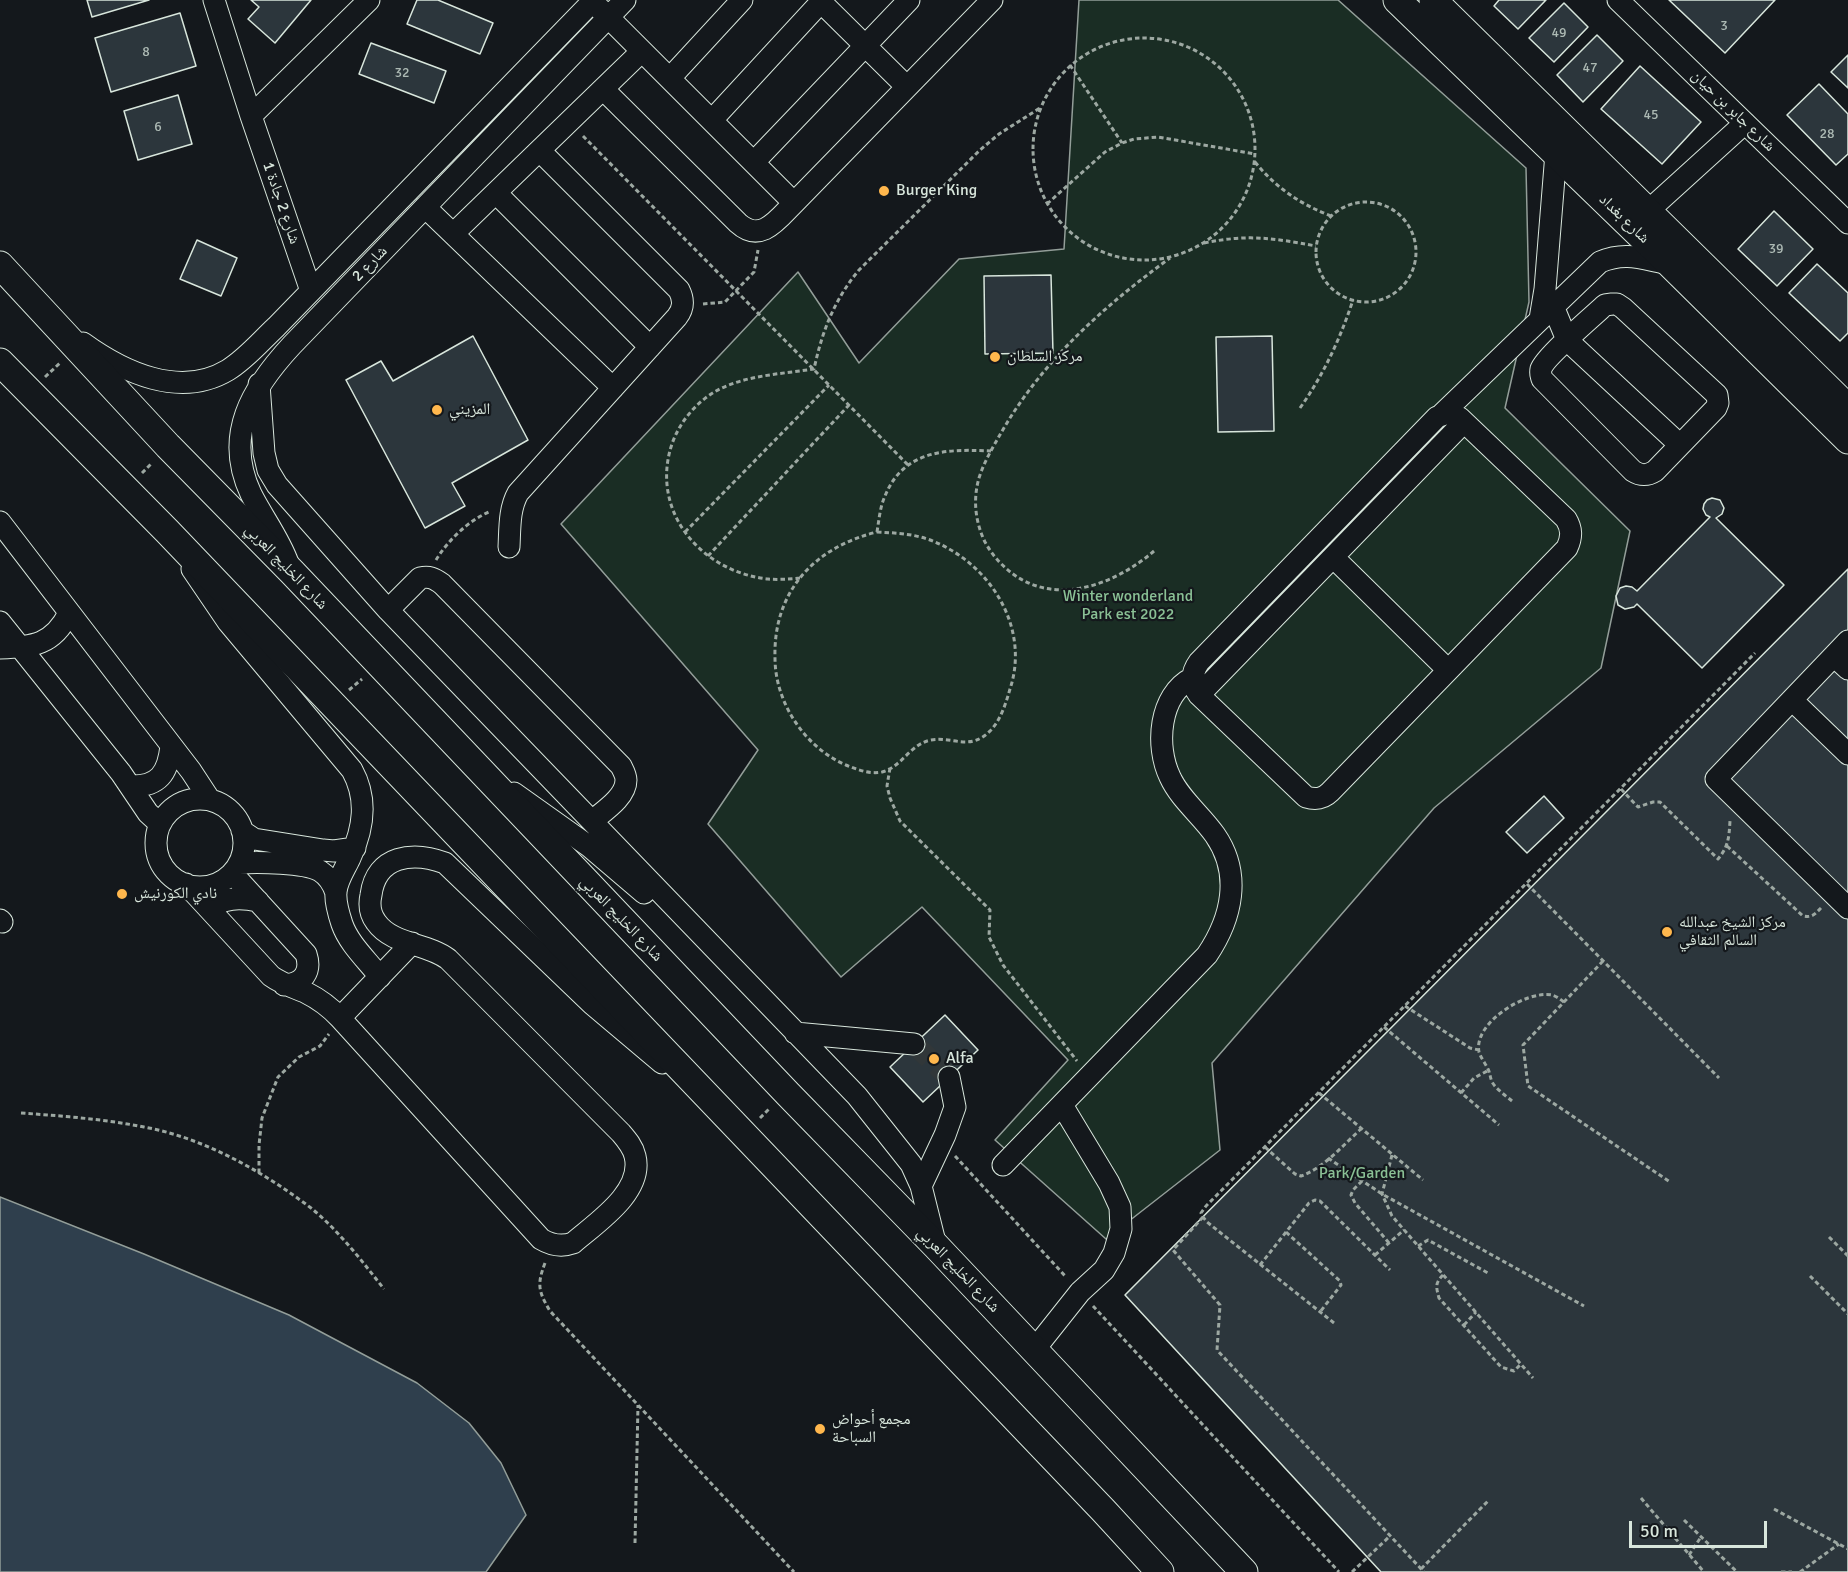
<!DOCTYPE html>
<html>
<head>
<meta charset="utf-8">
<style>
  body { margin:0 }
  #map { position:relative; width:1848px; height:1572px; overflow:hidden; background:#14181c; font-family:Signika,sans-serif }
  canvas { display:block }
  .scale { position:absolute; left:1629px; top:1521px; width:138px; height:27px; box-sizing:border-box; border:3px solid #d8e6dc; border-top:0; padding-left:8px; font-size:18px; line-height:21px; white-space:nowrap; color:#d8e6dc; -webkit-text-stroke:4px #14181c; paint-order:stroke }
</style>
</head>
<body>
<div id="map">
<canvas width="1848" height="1572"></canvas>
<div class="scale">50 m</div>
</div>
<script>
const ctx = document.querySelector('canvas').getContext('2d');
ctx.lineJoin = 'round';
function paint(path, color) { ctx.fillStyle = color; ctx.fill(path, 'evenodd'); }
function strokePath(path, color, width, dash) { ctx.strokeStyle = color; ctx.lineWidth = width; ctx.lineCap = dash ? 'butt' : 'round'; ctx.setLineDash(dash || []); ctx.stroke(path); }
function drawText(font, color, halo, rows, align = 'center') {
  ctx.font = font + ' Signika,"Noto Naskh Arabic",sans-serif'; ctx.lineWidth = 4.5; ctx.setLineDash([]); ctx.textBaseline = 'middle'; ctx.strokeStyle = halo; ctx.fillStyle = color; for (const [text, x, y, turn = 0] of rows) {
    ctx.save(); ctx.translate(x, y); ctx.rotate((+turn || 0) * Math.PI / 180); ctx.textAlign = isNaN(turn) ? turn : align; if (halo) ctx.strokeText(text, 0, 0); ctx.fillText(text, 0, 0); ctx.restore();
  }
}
const green = new Path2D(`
  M1079,0H1338L1526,168L1529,302L1505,408L1630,531L1601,668L1434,808L1212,1063L1220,1150L1106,1239L995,1140L1068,1060L922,907L841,977L708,824L758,750L561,524L798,272L859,363L959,259L1064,249Z`);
paint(green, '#1a2d24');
strokePath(green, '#939e99', 1.5);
const water = new Path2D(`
  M0,1197L144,1254L289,1315L417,1383L469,1423L501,1463L526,1515L486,1572H0Z`);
paint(water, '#2f3f4d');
strokePath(water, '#939e99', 1.5);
const building = new Path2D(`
  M87,0H149L92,17Z
  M251,0H311L275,43L248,19L259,7Z
  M417,0H438L493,23L480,54L407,24Z
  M1499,0H1546L1518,29L1494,6Z
  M1669,0H1775L1725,53Z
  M1564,3L1588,27L1554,62L1529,38Z
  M180,13L196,66L111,92L95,38Z
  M1597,35L1623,61L1583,102L1557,75Z
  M371,43L446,71L434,103L359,74Z
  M1848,55V88L1831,72Z
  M1640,66L1701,122L1662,164L1601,109Z
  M1819,84L1848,114V154L1836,165L1787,115Z
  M178,95L192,144L138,160L124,111Z
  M1774,211L1813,249L1777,286L1738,249Z
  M197,240L237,258L221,296L180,279Z
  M1817,264L1848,293V333L1840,341L1789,293Z
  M1051,275L1053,353L985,354L984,276Z
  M473,336L528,440L452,483L465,506L425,528L346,380L381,361L393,381Z
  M1272,336L1274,431L1218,432L1216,337Z
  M1712,498L1720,500L1724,508L1722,514L1716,518L1784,585L1702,668L1637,604L1634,607L1625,609L1618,605L1616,596L1620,588L1626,586L1632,587L1637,591L1710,517L1706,515L1703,509L1704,504L1707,500Z
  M1848,569V1572H1381L1125,1295Z
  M1544,796L1564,818L1527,853L1506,832Z
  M945,1015L978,1050L923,1102L890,1067Z`);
paint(building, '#2c363c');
strokePath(building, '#d8e6dc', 1.5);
strokePath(new Path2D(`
  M914,1044L949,1077`), '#313739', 21, [21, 10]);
const minor = new Path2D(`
  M214,0L251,116L311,291
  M819,0L907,87
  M1618,0L1848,223
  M599,8L794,203
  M670,78L742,0
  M603,89L738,223C761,244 778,219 794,203L992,0
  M251,116L369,0
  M712,120L821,2
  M754,162L909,0
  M496,193L650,347
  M425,207L613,388
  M1648,211L1745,123
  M453,234L642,51
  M1612,304H1617L1623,308L1717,395L1718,403L1716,408L1655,471C1647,476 1641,476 1633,471L1542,379C1541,375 1540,374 1541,369C1544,358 1593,316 1605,305Z
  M1553,306L1567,340L1680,445
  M1540,319L1545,289L1556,153
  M83,343C123,372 180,399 228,370C246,359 261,341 276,327L594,0
  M259,384L264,453L268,470L277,485L388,610L857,1096L911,1164L921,1186L936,1246
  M1448,413L1460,418L1566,519C1572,529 1572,537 1567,548L1330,792C1323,799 1316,800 1306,797L1199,695C1191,684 1191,673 1199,662L1437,417Z
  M1442,414L1600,262C1626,251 1642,259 1670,264
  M0,522L191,771L210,800
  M509,547C510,528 509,509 518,493L677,317C684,308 684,300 679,290L540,151
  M1333,557L1448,670
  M288,563C279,538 263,518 251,494C223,435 252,388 292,345L625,0
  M192,569L228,622L352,770C368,799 364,828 350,858C345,869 337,880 336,892C335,902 339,915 342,924C349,944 367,960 380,977
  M388,610L420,578C429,576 434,578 442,584L621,766C623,770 626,775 626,780C626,797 604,811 592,821
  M0,622L121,773L148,813L160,824
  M1848,641L1716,779L1848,908
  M0,648C33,647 53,645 69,613
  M1834,656L1848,669
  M1199,695L1464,422
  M1792,700L1848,754
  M130,786C159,787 168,773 171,746
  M514,793L590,847L644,893
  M156 843a44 44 0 1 1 88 0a44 44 0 1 1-88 0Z
  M242,831L254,839L323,850L334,851L355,848
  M239,863C257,862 305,862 320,871C328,876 333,884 336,893
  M232,873L306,954C312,972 303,984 284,985
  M186,884L271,976C282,984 293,987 305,992C319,999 330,1007 340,1018L541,1239C551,1245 562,1247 573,1243C596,1223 644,1192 635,1156C633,1147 627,1140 621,1133L448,959C427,943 392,945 376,922C370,914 369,904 371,895C376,855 413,851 445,863L592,1004L662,1063
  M208,908C224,898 239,897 258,901
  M0,920L2,922
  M340,1018L412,943
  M795,1033L914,1044
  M1003,1165L1207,955C1232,918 1242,874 1215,835C1201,815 1180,799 1170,777C1155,746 1159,695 1192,678
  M921,1186L945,1135L955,1107L949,1077
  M1034,1350L1080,1292L1104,1270L1114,1253L1121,1229L1120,1207L1109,1183L1062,1105`);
const major = new Path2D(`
  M1397,0L1670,264L1848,440
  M1433,0L1848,408
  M0,265L168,446L292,572L788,1094L936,1246L1244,1572
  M0,362L167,531L1103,1510L1160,1572`);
strokePath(minor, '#d8e6dc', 23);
strokePath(major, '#d8e6dc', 29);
strokePath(new Path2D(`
  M1033 149a111 111 0 1 1 222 0a111 111 0 1 1-222 0Z
  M1070,65L1122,143
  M583,136L908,465
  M1255,162C1275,187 1300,204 1331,216
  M1316 252a50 50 0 1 1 100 0a50 50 0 1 1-100 0Z
  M1047,204L1105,152L1122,143L1134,139L1158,137L1255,154
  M1204,243C1249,234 1272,238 1316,246
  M703,304L725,302L754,272L758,250
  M45,377L60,363
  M1300,408C1324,374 1340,339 1353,300
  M142,473L152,463
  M685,532L829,385
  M877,532C897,533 917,534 935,542C992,566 1030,629 1010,689C1006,703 1001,719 991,730C970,752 953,736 931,740C910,744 902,767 882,772C871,774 861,771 851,767C807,751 775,704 775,658C773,591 815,547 877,532Z
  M877,532C879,520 880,507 885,496C904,449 948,449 991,451
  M1154,551C1117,583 1058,607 1013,574C1001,565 991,554 984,540C975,520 973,499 979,478C984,462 993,447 1001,433C1042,361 1104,306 1170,258
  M708,556L849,405
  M436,560C448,540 469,520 491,511
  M800,578C789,579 778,580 768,579C702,572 651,513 671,447C678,424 695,403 716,391C745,375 782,374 814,369C822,332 834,300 859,270L980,150L999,134L1040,108
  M349,690L362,679
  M890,768L887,786L890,798L900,821L990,910L989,937L1003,965L1077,1061
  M1621,789L1638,807L1653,802H1660L1718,859C1729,846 1729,836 1730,821
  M1727,846L1803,916C1812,918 1815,914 1821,908
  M1527,884L1719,1078
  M1603,961L1523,1045L1528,1086L1670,1182
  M1405,1006L1470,1048L1479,1050
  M1384,1027L1499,1125
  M1319,1093L1423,1180
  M1461,1093L1474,1078L1489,1070
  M1512,1101C1506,1096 1496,1089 1492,1082C1490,1077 1490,1073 1488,1069C1485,1063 1481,1058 1479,1052C1473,1023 1526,990 1552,995C1556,996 1560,999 1564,1002
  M21,1113C62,1116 104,1119 144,1127C204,1138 262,1171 311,1208C339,1231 362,1261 384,1289
  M760,1118L770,1108
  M1265,1147L1295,1174L1301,1176C1324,1168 1343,1145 1361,1129
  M1392,1155L1382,1194L1392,1216L1533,1378
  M955,1156L1066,1277
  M1328,1158L1382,1194L1584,1306
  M259,1173V1145L262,1118L278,1077L299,1057L320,1046L329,1034
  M1362,1181L1353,1190L1351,1195L1355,1203L1389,1243
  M1203,1217L1173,1250L1220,1305L1217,1350L1424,1572
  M1286,1232L1340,1281L1341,1285L1320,1312
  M1829,1237L1848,1256
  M1418,1246L1428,1240L1488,1273
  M1375,1255L1404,1230
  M545,1263C537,1284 538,1291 550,1311L794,1572
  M1260,1265L1309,1203L1315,1200L1320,1201L1390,1270
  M1443,1275C1435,1283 1436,1287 1439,1298L1501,1367L1514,1371L1521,1364
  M1810,1276L1848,1314
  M1093,1306L1339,1572
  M1334,1323L1207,1222L1203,1217L1201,1213L1206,1206L1755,653
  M1464,1325L1476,1312
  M1641,1498L1704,1572
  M1774,1509L1848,1549
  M1684,1520L1737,1572
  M635,1543L638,1405
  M1689,1555L1701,1537
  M1421,1569L1488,1501
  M1352,1572L1390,1536
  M1781,1572H1792
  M1800,1572L1839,1544`), '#9da8a2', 3, [4.5, 3]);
strokePath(minor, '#14181c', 21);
strokePath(major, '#14181c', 27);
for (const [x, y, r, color] of [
  [884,191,6,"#ffb74d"],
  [995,357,6,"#ffb74d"],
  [437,410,6,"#ffb74d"],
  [122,894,6,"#ffb74d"],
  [1667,932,6,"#ffb74d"],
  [934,1059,6,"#ffb74d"],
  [820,1429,6,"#ffb74d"]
]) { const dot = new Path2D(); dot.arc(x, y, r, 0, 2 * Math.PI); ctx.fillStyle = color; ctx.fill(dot); strokePath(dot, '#14181c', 2); }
drawText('14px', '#adbab4', null, [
  ["3",1724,26],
  ["49",1559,33],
  ["8",146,52],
  ["47",1590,68],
  ["32",402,73],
  ["45",1651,115],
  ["6",158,127],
  ["28",1827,134],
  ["39",1776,249]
]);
drawText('16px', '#d8e6dc', '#14181c', [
  ["شارع جابر بن حيان",1733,111,44],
  ["شارع 2 جادة 1",281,203,71],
  ["شارع بغداد",1624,219,44],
  ["شارع 2",370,264,-46],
  ["شارع الخليج العربي",286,567,46],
  ["شارع الخليج العربي",621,919,46],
  ["شارع الخليج العربي",958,1270,46]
]);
drawText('16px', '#d8e6dc', '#14181c', [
  ["Burger King",896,191],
  ["مركز السلطان",1007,357],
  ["المزيني",449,410],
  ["نادي الكورنيش",134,894],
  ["مركز الشيخ عبدالله",1679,923],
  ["السالم الثقافي",1679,941],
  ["Alfa",946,1059],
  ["مجمع أحواض",832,1420],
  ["السباحة",832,1438]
], 'left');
drawText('16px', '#8ac095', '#14181c', [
  ["Winter wonderland",1128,597],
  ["Park est 2022",1128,615],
  ["Park/Garden",1362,1174]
]);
</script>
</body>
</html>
